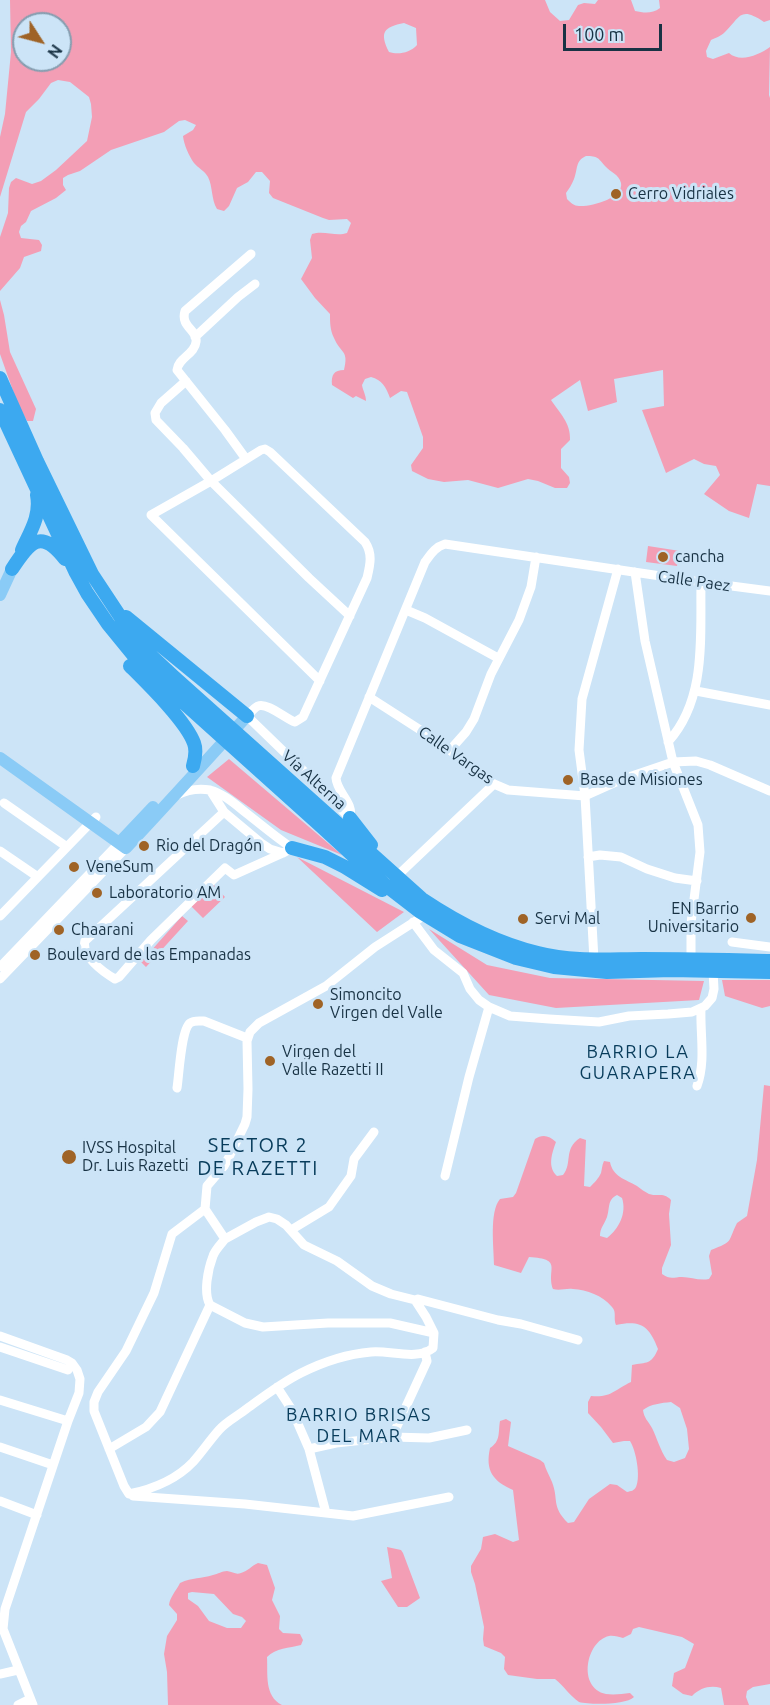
<!DOCTYPE html>
<html>
<head>
<meta charset="utf-8">
<style>
  body { margin:0 }
  #map { position:relative; width:770px; height:1705px; overflow:hidden; background:#cce4f7; font-family:Ubuntu,sans-serif }
  canvas { display:block }
  .north { position:absolute; left:12px; top:12px; width:60px; height:60px; box-sizing:border-box; background:#cce4f7; border:2px solid #849daf; border-radius:50%; rotate:126deg; font-size:16px; font-weight:700; line-height:24px; text-align:center; color:#183244 }
  .north::after { content:''; display:block; margin:auto; width:21px; height:27px; background:#9f6326; clip-path:polygon(50% 0,100% 100%,50% 72%,0 100%) }
  .scale { position:absolute; left:563px; top:24px; width:99px; height:27px; box-sizing:border-box; border:3px solid #183244; border-top:0; padding-left:8px; font-size:18px; line-height:21px; white-space:nowrap; color:#183244; -webkit-text-stroke:4px #cce4f7; paint-order:stroke }
</style>
</head>
<body>
<div id="map">
<canvas width="770" height="1705"></canvas>
<div class="north">N</div>
<div class="scale">100 m</div>
</div>
<script>
const ctx = document.querySelector('canvas').getContext('2d');
ctx.lineJoin = 'round';
function paint(path, color) { ctx.fillStyle = color; ctx.fill(path, 'evenodd'); }
function strokePath(path, color, width, dash) { ctx.strokeStyle = color; ctx.lineWidth = width; ctx.lineCap = dash ? 'butt' : 'round'; ctx.setLineDash(dash || []); ctx.stroke(path); }
function drawText(font, color, halo, rows, align = 'center') {
  ctx.font = font + ' Ubuntu,sans-serif'; ctx.lineWidth = 6; ctx.setLineDash([]); ctx.textBaseline = 'middle'; ctx.strokeStyle = halo; ctx.fillStyle = color; for (const [text, x, y, turn = 0] of rows) {
    ctx.save(); ctx.translate(x, y); ctx.rotate((+turn || 0) * Math.PI / 180); ctx.textAlign = isNaN(turn) ? turn : align; if (halo) ctx.strokeText(text, 0, 0); ctx.fillText(text, 0, 0); ctx.restore();
  }
}
paint(new Path2D(`
  M10,0H545L550,12L560,21L569,20L578,5L584,3L595,4L598,0H631L635,11C644,13 652,14 660,8L659,0H770V20L764,22C739,5 740,18 724,33C721,36 715,38 711,40L706,51L707,57L713,59L729,53C740,63 759,55 770,47L769,95L770,98V486L757,484L749,518L729,511L704,494L720,475L716,466L704,464L694,459L666,473L642,410L664,406L663,370L614,379L617,402L588,411L580,380L551,400C559,412 571,423 570,440L561,449V468L569,477L570,483L567,488H555L538,481L528,479L498,488L468,480L444,482L428,479L412,471L411,465L423,448V437L407,392L401,391L390,398C386,387 382,380 371,377L365,379L362,385C363,391 366,395 366,401L356,396L353,398L332,385C331,375 334,370 344,370C349,350 341,354 334,338C330,330 330,322 330,314L315,298L301,279L312,258L310,240L312,234C324,230 336,237 347,233L351,223L347,219L329,220L323,218L273,198L269,193L270,181L262,172H256L248,182L237,188L229,206L224,211L217,209C211,199 213,187 208,177C205,171 198,168 194,163C189,156 184,145 183,136L193,130L196,125L185,120L179,121L164,132L111,150L80,171L68,175L63,178V185L66,190L56,198L31,211L26,222L21,226L19,232L21,238L39,240L42,245L41,251L24,257L20,268L0,291V237L8,213L9,188L11,182L16,178L32,184L41,181L56,170L87,141L92,117L91,104L89,97L70,82L58,80L51,83L39,99L26,112L0,197V137L5,114L11,52ZM404,23L416,28L417,45C410,53 398,55 389,52C379,32 384,27 404,23ZM24,24H60V60H24ZM586,156C598,156 598,158 605,166C610,172 619,174 621,183C624,198 591,207 579,206C574,206 571,203 567,199L566,193C569,189 572,184 574,179C578,169 575,161 586,156Z
  M0,300L4,315L10,352L36,409L33,421H27L17,402L0,354Z
  M648,546L680,551L677,566L646,562Z
  M229,759L342,855L281,830L207,777Z
  M297,857L404,912L377,932Z
  M213,884L225,897L203,918L191,906Z
  M182,916L188,921L146,967L141,962Z
  M429,929L487,965L550,978L704,981L699,1000L556,1008L489,995Z
  M722,980H770V1006L762,1008L725,996Z
  M764,1085L770,1086V1684L753,1687L747,1691L746,1697L749,1705H724L721,1688C710,1685 700,1688 692,1696L683,1694L672,1686L674,1673L685,1668L694,1644L682,1637L639,1627L633,1629L631,1634L623,1638C619,1637 613,1635 609,1636C586,1641 577,1688 606,1694C614,1695 622,1694 630,1693L634,1697C626,1705 590,1705 579,1702C570,1696 564,1686 555,1679H537L508,1675L504,1669L505,1657L501,1653L484,1646L483,1639L484,1627L475,1584L471,1572V1566L481,1549L483,1537L495,1534L513,1542L519,1540L513,1490C493,1481 485,1471 490,1448C501,1441 498,1432 500,1421L506,1419L511,1422L508,1446L540,1460L544,1463C546,1470 549,1475 552,1482C559,1500 551,1506 568,1523L574,1522L589,1499L610,1484L617,1485L627,1492C631,1491 634,1491 636,1487C641,1477 636,1450 630,1441H624L613,1443L601,1427L588,1413V1402L591,1396C611,1398 614,1390 631,1382L632,1365C647,1362 651,1365 658,1349C649,1326 641,1320 616,1325C613,1319 617,1312 612,1307C602,1295 587,1290 573,1289C566,1288 560,1291 553,1289C546,1269 564,1259 529,1257L521,1273L494,1265C494,1248 489,1212 500,1199L513,1197L516,1193L535,1139C542,1134 549,1135 556,1142C552,1153 547,1167 557,1176L563,1175C573,1163 563,1149 580,1138L586,1140L584,1186L590,1187C594,1183 599,1178 601,1173C602,1169 602,1165 604,1161L610,1162C613,1177 625,1179 637,1186C641,1189 645,1192 649,1194C658,1197 663,1192 671,1200L669,1214L671,1245L662,1268V1274C670,1280 674,1277 682,1277C691,1277 699,1281 709,1279L712,1274L709,1256L711,1250C734,1241 727,1243 737,1223L747,1216L757,1160ZM617,1195L622,1198C627,1213 619,1229 607,1238L600,1236C600,1228 604,1225 607,1217C610,1208 607,1200 617,1195ZM671,1402L680,1408L687,1429L689,1449L685,1458L674,1462L667,1460C660,1450 657,1438 652,1428C648,1421 644,1418 643,1410C651,1404 661,1403 671,1402Z
  M387,1547L401,1550L403,1553L420,1598L407,1607H398L381,1581L392,1578Z
  M258,1563L267,1565L275,1588L272,1600L280,1616L279,1629L283,1633L300,1634L303,1640L301,1645C289,1648 276,1648 267,1657C268,1674 264,1696 282,1705H168L167,1672L164,1654L167,1636L177,1620V1614L169,1605C170,1597 176,1591 180,1583C193,1577 201,1579 213,1575C218,1574 222,1571 227,1571C233,1572 236,1575 241,1573C248,1571 251,1566 258,1563ZM192,1592L214,1594L233,1614L242,1617L246,1621L241,1628H227L209,1621L198,1606L188,1599V1593Z`), '#f39eb5');
strokePath(new Path2D(`
  M195,337L238,297L255,284
  M186,381L161,403L155,413L156,420L183,448L211,481L309,578L350,616
  M246,459L225,430L177,370C178,358 195,354 196,342C198,330 180,327 185,311L251,254
  M406,610L425,618L498,658
  M320,681L151,515L211,481L261,450L265,449L270,452L365,542C373,554 370,565 367,578L303,717L295,722C286,719 267,702 258,706C254,708 250,713 247,716L311,778L350,818
  M696,691L770,705
  M369,697L439,742L494,784L508,790L585,796
  M668,742C707,699 700,637 701,582
  M450,750L466,732L474,719L491,674L519,620L531,587L536,557
  M210,790L224,812L261,843L270,849L283,853
  M177,795C187,790 198,788 210,790C225,794 238,807 250,816C264,827 277,838 292,848L283,853L234,875L225,868L151,940L119,977L115,979C103,972 81,956 85,941L224,812
  M585,796L623,779L673,762L645,641L635,572
  M4,803L67,847
  M350,818C354,802 337,793 336,778L425,562C431,554 435,547 445,544L701,582L770,591
  M0,851L38,877
  M588,857L600,855L621,857L647,869L675,878L697,881
  M396,877L494,784
  M0,916L96,817
  M413,922L434,950L463,973L470,989L479,1000L489,1007L510,1016L549,1019L599,1022L629,1016L668,1014L692,1012L705,1006L712,998L714,989L713,971
  M732,942L770,947
  M691,959V923L700,852L698,825L673,762L696,761L710,765L770,791
  M594,960L585,796L579,750L582,699L618,569
  M0,967L119,843
  M0,979L126,848
  M697,1086C706,1061 700,1035 701,1009
  M177,1088C179,1076 181,1030 190,1023C194,1020 199,1021 204,1021L247,1038
  M445,1176L469,1077L489,1007
  M291,1230L329,1207L351,1176L354,1159L374,1132
  M225,1239L256,1222L269,1217L277,1219L286,1225L304,1245L337,1261L372,1286L391,1294L415,1300L426,1317L434,1333L433,1348C417,1361 390,1350 371,1352C347,1354 323,1362 301,1373C281,1383 263,1397 245,1410C236,1417 226,1422 219,1430C210,1440 202,1452 193,1462C176,1480 153,1489 129,1494L124,1486L94,1411V1402L98,1392L126,1351L154,1293L172,1234L205,1209L207,1186L224,1166L229,1157L245,1124L247,1117L248,1089L247,1041L250,1032L259,1023L326,986L375,947L425,915
  M415,1300L418,1299L498,1320L521,1324L578,1340
  M210,1305L245,1323L263,1327L328,1323H390L434,1333
  M0,1336L67,1360L72,1363L77,1370L80,1379L79,1393L68,1421L5,1609L3,1629L33,1705
  M0,1347L68,1370
  M0,1400L68,1421
  M392,1437L427,1361L425,1352
  M0,1447L53,1465
  M109,1449L146,1427L160,1412L210,1305C203,1293 208,1269 213,1256C215,1250 221,1244 225,1239L205,1209
  M309,1449L336,1443L392,1437L429,1438L467,1430
  M133,1496L245,1504L326,1513L309,1449L292,1410L277,1387
  M0,1501L37,1515
  M326,1513L353,1516L449,1497
  M0,1674L18,1670
  M18,1705L30,1699`), '#fff', 9);
strokePath(new Path2D(`
  M0,595L12,569
  M0,758L126,848C167,804 207,760 247,716
  M119,843L153,807`), '#8acbf6', 12);
strokePath(new Path2D(`
  M0,378L37,461L92,574L133,636L143,648L173,676L422,899C458,923 496,943 538,953C573,962 607,959 642,959C685,959 727,960 770,961
  M0,410L76,573L87,593L108,624L139,662L155,677L322,827L384,884L419,911L460,936L516,958L554,967L607,972L671,970L770,972
  M22,550C30,532 41,516 37,495
  M12,569C29,543 40,527 65,559
  M126,617L247,716
  M130,666C148,684 186,721 194,743C197,751 195,759 193,766
  M350,818L371,845
  M292,848L325,857L345,867L382,890`), '#3ca9f0', 14);
for (const [x, y, r, color] of [
  [616,194,6,"#9f6326"],
  [663,557,6,"#9f6326"],
  [568,780,6,"#9f6326"],
  [144,846,6,"#9f6326"],
  [74,867,6,"#9f6326"],
  [97,893,6,"#9f6326"],
  [751,918,6,"#9f6326"],
  [523,919,6,"#9f6326"],
  [59,930,6,"#9f6326"],
  [35,955,6,"#9f6326"],
  [318,1004,6,"#9f6326"],
  [270,1061,6,"#9f6326"],
  [69,1157,8,"#9f6326"]
]) { const dot = new Path2D(); dot.arc(x, y, r, 0, 2 * Math.PI); ctx.fillStyle = color; ctx.fill(dot); strokePath(dot, '#cce4f7', 2); }
drawText('16px', '#183244', '#cce4f7', [
  ["Cerro Vidriales",628,194],
  ["cancha",675,557],
  ["Base de Misiones",580,780],
  ["Rio del Dragón",156,846],
  ["VeneSum",86,867],
  ["Laboratorio AM",109,893],
  ["EN Barrio",739,909,"right"],
  ["Universitario",739,927,"right"],
  ["Servi Mal",535,919],
  ["Chaarani",71,930],
  ["Boulevard de las Empanadas",47,955],
  ["Simoncito",330,995],
  ["Virgen del Valle",330,1013],
  ["Virgen del",282,1052],
  ["Valle Razetti II",282,1070],
  ["IVSS Hospital",82,1148],
  ["Dr. Luis Razetti",82,1166]
], 'left');
drawText('16px', '#183244', '#cce4f7', [
  ["Calle Paez",694,581,8],
  ["Calle Vargas",456,755,35],
  ["Vía Alterna",314,780,42]
]);
ctx.letterSpacing = '1.5px';
drawText('18px', '#083c5b', '#cce4f7', [
  ["BARRIO LA",638,1052],
  ["GUARAPERA",638,1073],
  ["BARRIO BRISAS",359,1415],
  ["DEL MAR",359,1436]
]);
ctx.letterSpacing = '0px';
ctx.letterSpacing = '1.5px';
drawText('20px', '#083c5b', '#cce4f7', [
  ["SECTOR 2",258,1145],
  ["DE RAZETTI",258,1168]
]);
ctx.letterSpacing = '0px';
</script>
</body>
</html>
